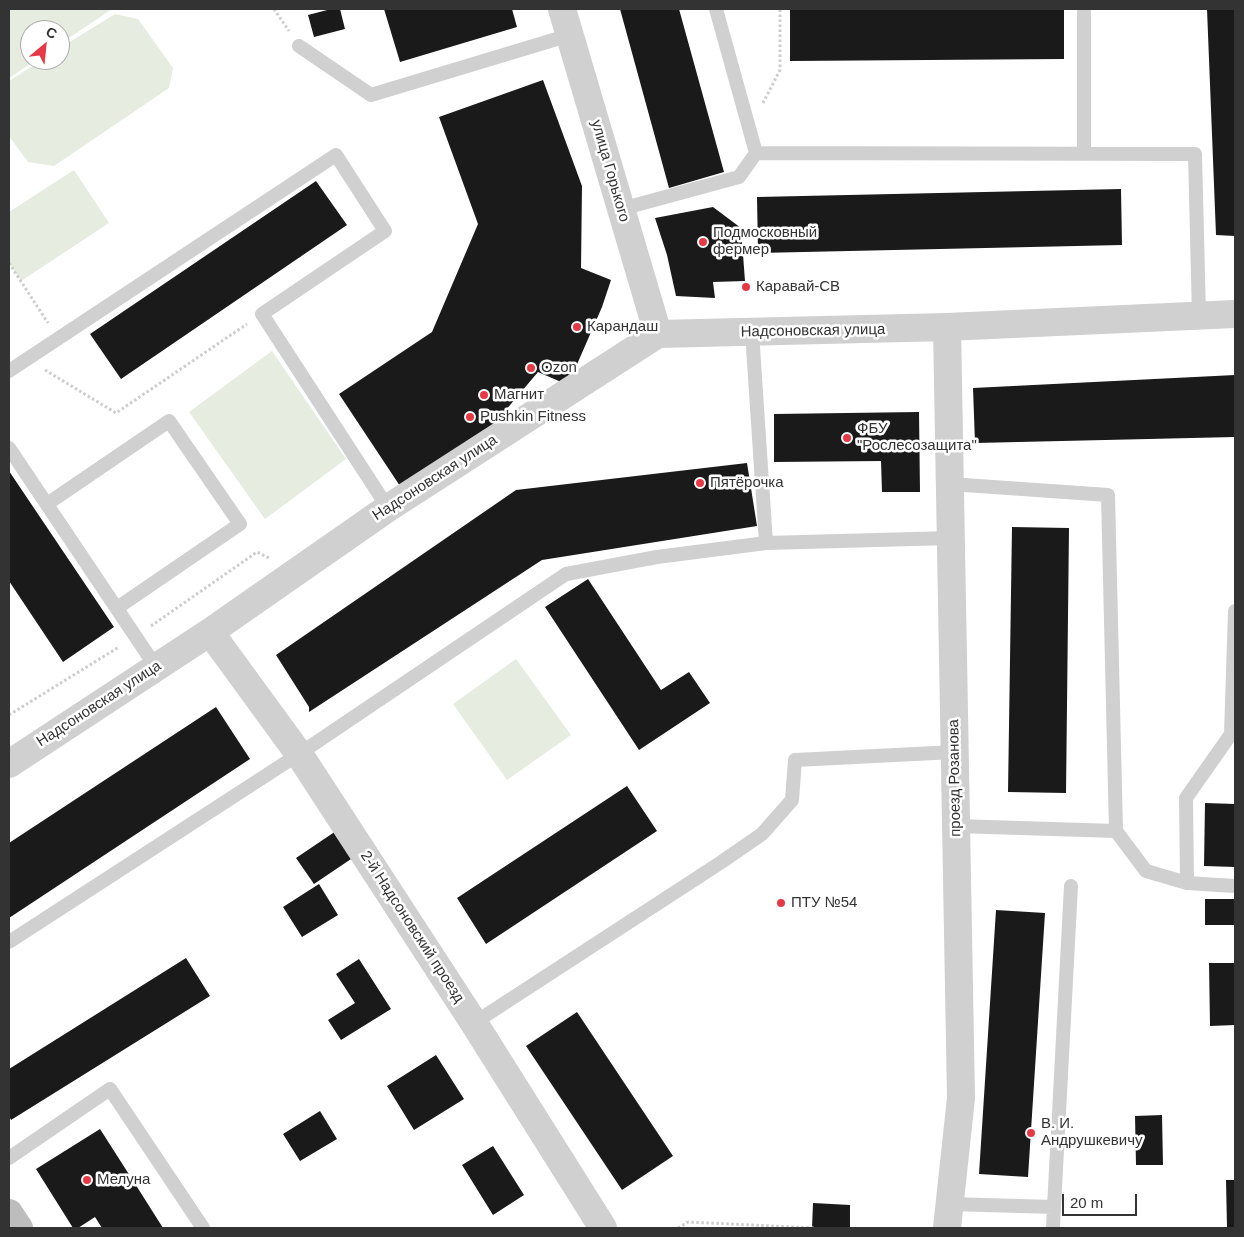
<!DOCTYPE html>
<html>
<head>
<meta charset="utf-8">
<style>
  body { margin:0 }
  #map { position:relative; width:1244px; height:1237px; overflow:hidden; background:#fff; font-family:Helvetica,sans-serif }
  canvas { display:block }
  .frame { position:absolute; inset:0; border:10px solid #333; pointer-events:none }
  .north { position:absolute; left:20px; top:20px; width:50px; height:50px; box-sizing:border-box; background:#fff; border:1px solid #adadad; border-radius:50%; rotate:28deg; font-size:14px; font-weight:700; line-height:20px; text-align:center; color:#333 }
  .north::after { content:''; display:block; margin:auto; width:18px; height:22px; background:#e63946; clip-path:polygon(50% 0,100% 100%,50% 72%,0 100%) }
  .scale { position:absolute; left:1062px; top:1194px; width:75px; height:22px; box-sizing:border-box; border:2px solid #333; border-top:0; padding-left:6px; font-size:15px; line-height:18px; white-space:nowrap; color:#333; -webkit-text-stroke:4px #fff; paint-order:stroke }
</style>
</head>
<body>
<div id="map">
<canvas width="1244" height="1237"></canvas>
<div class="frame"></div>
<div class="north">С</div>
<div class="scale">20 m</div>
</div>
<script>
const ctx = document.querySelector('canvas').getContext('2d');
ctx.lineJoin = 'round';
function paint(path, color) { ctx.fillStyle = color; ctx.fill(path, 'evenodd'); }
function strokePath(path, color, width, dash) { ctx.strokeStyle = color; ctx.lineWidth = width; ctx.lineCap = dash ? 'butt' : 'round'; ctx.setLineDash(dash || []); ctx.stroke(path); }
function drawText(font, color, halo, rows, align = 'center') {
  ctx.font = font + ' Helvetica,sans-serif'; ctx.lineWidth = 5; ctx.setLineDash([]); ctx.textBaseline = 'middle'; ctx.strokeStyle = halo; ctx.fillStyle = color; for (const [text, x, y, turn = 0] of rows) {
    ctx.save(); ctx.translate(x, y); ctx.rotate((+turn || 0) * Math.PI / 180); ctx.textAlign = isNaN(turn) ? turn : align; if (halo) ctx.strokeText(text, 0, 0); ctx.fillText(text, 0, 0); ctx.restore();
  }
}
paint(new Path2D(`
  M9,9H112L60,44V30H30V60H36L9,78Z
  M115,14L138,19L173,68L169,88L54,166L28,162L9,136V81L42,60H60V48Z
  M74,170L109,223L21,281L9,263V212Z
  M272,351L346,459L265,519L189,412Z
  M516,659L571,735L507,780L453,704Z`), '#e6ecdf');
paint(new Path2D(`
  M331,9H340L345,29L314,37L308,15Z
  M384,9H512L517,27L400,62Z
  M620,9H679L724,172L669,188Z
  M790,9H1064V59L790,61Z
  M1207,9H1235V236L1216,235Z
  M543,80L582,186L581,268L611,280L602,307L568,385L538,372L494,424L400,486L339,394L432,332L478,224L439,117Z
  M316,181L347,225L121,379L90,334Z
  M1121,189L1122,245L758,253L757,197Z
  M713,207L741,228L745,281L713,282L715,298L676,296L667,255L655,218Z
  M1235,375V437L975,443L973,388Z
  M919,412L920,492H882L881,461L774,462V414Z
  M747,463L757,526L542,560L309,712V707L276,655L516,490Z
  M9,471L114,627L63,662L9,581Z
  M1012,527L1069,528L1066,793L1008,792Z
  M588,579L661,690L689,672L710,703L639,750L545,607Z
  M216,707L250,759L9,918V843Z
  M627,786L657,831L486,944L457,898Z
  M1205,803L1235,804V867L1204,866Z
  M336,831L354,857L314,884L296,858Z
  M319,884L338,915L302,937L283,907Z
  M1205,899H1235V925H1205Z
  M996,910L1045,913L1028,1177L979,1174Z
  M186,958L210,996L11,1120L9,1116V1069Z
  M359,959L391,1009L341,1040L328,1020L355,1003L336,974Z
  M1209,963H1235V1025L1210,1026Z
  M577,1012L673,1156L622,1190L526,1046Z
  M436,1055L464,1099L414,1130L387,1086Z
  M320,1111L337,1139L300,1161L283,1134Z
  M1162,1115L1163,1165H1136L1135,1116Z
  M100,1129L139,1190L163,1228H102L95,1217L78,1228H73L36,1169Z
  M493,1146L524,1195L493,1215L462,1165Z
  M1226,1180H1235V1228H1227Z
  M813,1203L850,1205V1228H812Z`), '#1a1a1a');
strokePath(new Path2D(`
  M274,9L289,31
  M763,103L780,70V9
  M9,263L48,323
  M45,370L116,413L247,324
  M151,626L257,552L271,559
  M9,715L119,647
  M678,1228L688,1222L815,1228`), '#cdcdcd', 3, [2.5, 2.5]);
strokePath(new Path2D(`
  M716,9L756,153
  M299,46L371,95L570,35
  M1084,153V9
  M621,209L739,177L756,153L1195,154L1199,316
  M752,332L766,543
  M9,371L336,155L385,231L262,314L388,508
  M9,448L156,667
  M950,484L1108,495L1116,831L956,826
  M47,504L169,421L240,524L117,608
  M1116,831L1146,871L1187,883L1235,886
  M1187,883L1186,798L1231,734L1235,611
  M9,942L299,754L566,574L657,557L766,543L951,538
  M474,1023L720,863L762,834L792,800L795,760L955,752
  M9,1158L110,1089L203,1228
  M949,1204L1054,1207L1071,886
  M1053,1228L1054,1207`), '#d0d0d0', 14);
strokePath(new Path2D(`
  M562,9L658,334
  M210,632L299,754L474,1023L603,1228
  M9,764L210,632L388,508L658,334L947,327L1235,314
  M947,1228L961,1098L947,327`), '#d0d0d0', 28);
strokePath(new Path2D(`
  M9,1213L19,1228`), '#bdbdbd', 28);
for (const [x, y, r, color] of [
  [703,242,5,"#e63946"],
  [746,287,5,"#e63946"],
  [577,327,5,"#e63946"],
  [531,368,5,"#e63946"],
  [484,395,5,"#e63946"],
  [470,417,5,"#e63946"],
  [847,438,5,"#e63946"],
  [700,483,5,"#e63946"],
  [781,903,5,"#e63946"],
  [1031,1133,5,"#e63946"],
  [87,1180,5,"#e63946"]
]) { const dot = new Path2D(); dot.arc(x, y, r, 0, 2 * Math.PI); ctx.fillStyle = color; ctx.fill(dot); strokePath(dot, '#fff', 2); }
drawText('15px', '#333', '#fff', [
  ["улица Горького",610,171,74],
  ["Надсоновская улица",813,331,-1],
  ["Надсоновская улица",435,478,-33],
  ["Надсоновская улица",99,704,-33],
  ["проезд Розанова",955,778,-91],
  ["2-й Надсоновский проезд",412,927,57]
]);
drawText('15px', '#333', '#fff', [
  ["Подмосковный",713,233],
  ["фермер",713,250],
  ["Каравай-СВ",756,287],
  ["Карандаш",587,327],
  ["Ozon",541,368],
  ["Магнит",494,395],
  ["Pushkin Fitness",480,417],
  ["ФБУ",857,429],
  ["\"Рослесозащита\"",857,446],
  ["Пятёрочка",710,483],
  ["ПТУ №54",791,903],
  ["В. И.",1041,1124],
  ["Андрушкевичу",1041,1141],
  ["Мелуна",97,1180]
], 'left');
</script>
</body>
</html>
